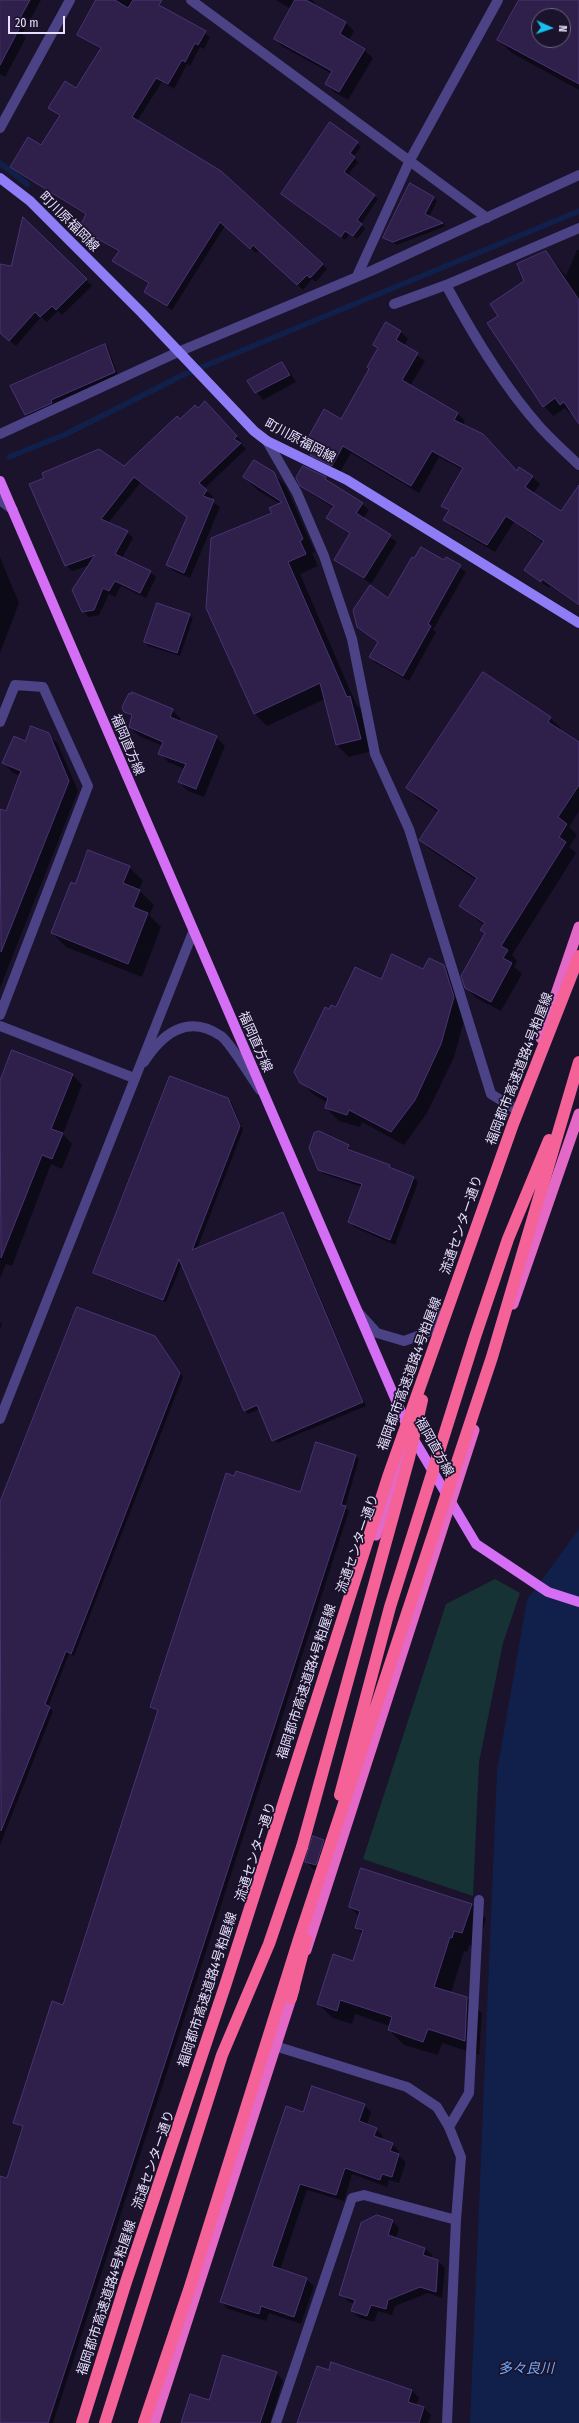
<!DOCTYPE html>
<html>
<head>
<meta charset="utf-8">
<style>
  body { margin:0 }
  #map { position:relative; width:579px; height:2423px; overflow:hidden; background:#1a132b; font-family:"Fira Sans Condensed",sans-serif }
  canvas { display:block }
  .north { position:absolute; left:531px; top:8px; width:40px; height:40px; box-sizing:border-box; background:#1a132b; border:1px solid #6c657f; border-radius:50%; rotate:93deg; font-size:11px; font-weight:700; line-height:16px; text-align:center; color:#e6dffd }
  .north::after { content:''; display:block; margin:auto; width:14px; height:18px; background:#18c0ef; clip-path:polygon(50% 0,100% 100%,50% 72%,0 100%) }
  .scale { position:absolute; left:8px; top:16px; width:57px; height:18px; box-sizing:border-box; border:2px solid #e6dffd; border-top:0; padding-left:5px; font-size:12px; line-height:14px; white-space:nowrap; color:#e6dffd; -webkit-text-stroke:3px #1a132b; paint-order:stroke }
</style>
</head>
<body>
<div id="map">
<canvas width="579" height="2423"></canvas>
<div class="north">N</div>
<div class="scale">20 m</div>
</div>
<script>
const ctx = document.querySelector('canvas').getContext('2d');
ctx.lineJoin = 'round';
function paint(path, color) { ctx.fillStyle = color; ctx.fill(path, 'evenodd'); }
function strokePath(path, color, width, dash) { ctx.strokeStyle = color; ctx.lineWidth = width; ctx.lineCap = dash ? 'butt' : 'round'; ctx.setLineDash(dash || []); ctx.stroke(path); }
function drawText(font, color, halo, rows, align = 'center') {
  ctx.font = font + ' "Fira Sans Condensed","Noto Sans JP",sans-serif'; ctx.lineWidth = 3.5; ctx.setLineDash([]); ctx.textBaseline = 'middle'; ctx.strokeStyle = halo; ctx.fillStyle = color; for (const [text, x, y, turn = 0] of rows) {
    ctx.save(); ctx.translate(x, y); ctx.rotate((+turn || 0) * Math.PI / 180); ctx.textAlign = isNaN(turn) ? turn : align; if (halo) ctx.strokeText(text, 0, 0); ctx.fillText(text, 0, 0); ctx.restore();
  }
}
paint(new Path2D(`
  M495,1579L520,1593L503,1643L479,1762L473,1896L363,1859L446,1604Z`), '#173234');
paint(new Path2D(`
  M579,1529V2423H470L497,1771L527,1600Z`), '#11204a');
paint(new Path2D(`
  M0,0H41L22,34L26,38L5,77L0,74Z
  M98,0H160V4L165,9L210,37L204,49L200,47L190,66L187,64L174,89L162,82L137,121L322,264L327,269L316,282L312,279L303,290L259,250L256,253L225,226L172,310L145,292L150,285L114,261L119,253L80,227L87,216L11,167L42,146L60,116L49,108L77,89L101,50L78,35Z
  M276,0H312L316,4L315,6L346,23L354,31L349,40L364,50L373,58L348,100L334,92L326,83L332,74L283,47L275,39L291,9Z
  M520,0H579V90L512,53L498,40ZM539,16H563V40H539Z
  M357,143L361,147L353,157L358,162L347,176L378,199L361,224L365,229L357,239L350,234L345,240L282,194Z
  M433,197L437,201L429,217L446,226L397,245L384,237Z
  M23,219L92,286L62,315L58,311L47,322L41,317L16,346L0,332V265L12,267Z
  M577,250H579V422L572,412L570,414L565,408L553,416L544,406L499,316L546,252L566,276Z
  M386,324L401,332L408,339L404,346L425,361L410,386L458,414L465,421L463,425L517,472L532,477L540,484L533,494L561,512L579,487V606L550,586L549,588L525,570L544,543L514,522L495,552L452,527L444,519L449,512L442,505L463,470L439,457L419,493L351,453L340,472L319,462L311,455L313,452L306,445L342,420L370,369L378,349L374,345Z
  M105,345L108,348L118,375L30,418L26,415L12,386Z
  M282,363L289,370L296,382L263,400L249,381Z
  M198,409H211L242,442L241,444L246,449L204,489L213,496L210,500L220,507L190,578L173,571L168,565L188,518L141,482L108,523L127,532L133,538L122,558L150,572L156,577L146,598L121,586L115,597L109,594L99,615L89,617L83,611L90,565L72,571L66,565L124,468L180,420Z
  M273,473L286,486L315,552L312,553L318,566L300,574L356,704L362,710L372,751L349,757L337,745L325,699L267,726L255,714L207,608L280,504L256,489L244,477Z
  M325,478L362,504L369,510L363,519L397,542L371,584L335,559L351,535L328,518L334,508L308,492L301,485Z
  M0,557L19,603L0,653Z
  M446,558L466,572L433,630L436,632L409,681L376,663L371,657L378,643L358,626L389,599Z
  M189,615L193,618L180,656L148,646L145,642Z
  M172,710L181,719L179,722L216,737L225,746L204,797L188,791L179,782L185,769L168,762L160,753L163,746L139,736L130,727L132,718L125,711Z
  M550,718L561,728L559,730L579,743V811L569,827L577,835L569,847L576,853L512,955L517,961L514,967L522,974L501,1011L476,998L466,987L486,934L481,930L484,925L461,906L476,880L431,850L420,840L438,812L417,798L407,788Z
  M48,734L58,744L78,791L0,988V810L6,812L20,776L13,773L4,763L25,742Z
  M129,867L143,881L139,890L154,905L149,915L161,927L142,977L66,947L52,933L76,885Z
  M444,966L457,979L467,1010L454,1057L427,1113L404,1145L362,1122L360,1127L339,1121L326,1108L328,1103L314,1095L301,1082L329,1010L336,1009L381,980Z
  M13,1051L73,1075L82,1085L63,1134L72,1144L62,1169L51,1164L12,1266L6,1264L0,1278V1083Z
  M228,1099L232,1103L243,1130L197,1249L283,1213L286,1216L366,1406L277,1443L260,1409L248,1414L245,1410L182,1263L166,1302L98,1276L94,1272Z
  M348,1146L352,1152L389,1166L394,1170L413,1177L418,1182L395,1245L354,1227L349,1222L362,1187L324,1174L318,1169Z
  M78,1308L155,1337L183,1377L74,1656L69,1654L48,1707L53,1711L0,1845V1505Z
  M0,1322L2,1324L0,1330Z
  M316,1443L356,1456L359,1459L345,1507L349,1511L53,2423H0V2177L7,2179L24,2128L14,2123L63,2006L159,1712L151,1707L301,1493Z
  M324,1840L331,1848L323,1872L313,1869L306,1862Z
  M472,1904L486,1919L477,1947L469,1945L467,1952L464,1951L451,1993L467,1998L482,2013L479,2055L442,2043L438,2055L404,2045L389,2030L390,2026L355,2014L352,2024L333,2018L318,2004L354,1962L363,1934L356,1928L360,1917L350,1907Z
  M364,2105L371,2112L367,2125L376,2129L383,2136L382,2140L392,2144L399,2151L398,2155L406,2162L399,2183L389,2180L387,2187L352,2174L344,2201L307,2190L280,2270L306,2279L314,2286L301,2324L269,2313L266,2321L228,2309L221,2302L303,2113Z
  M392,2221L399,2228L396,2239L425,2248L432,2255L431,2258L438,2261L445,2268L442,2298L428,2293L395,2306L392,2315L378,2311L374,2322L359,2318L352,2311L354,2304L348,2301L341,2295Z
  M276,2373L283,2380L270,2423H182L210,2402Z
  M412,2390L419,2398L416,2405L424,2408L431,2415L428,2423H298Z`), '#0007');
strokePath(new Path2D(`
  M0,163L27,184
  M9,457L64,435L183,375L579,211`), '#11204a', 5.5);
const building = new Path2D(`
  M0,0H30L15,27L19,29L0,65Z
  M96,0H115L128,8L133,0H162L159,5L206,31L198,45L195,43L185,62L182,60L168,84L156,78L132,117L221,171L323,264L310,278L307,275L297,285L253,245L250,249L220,222L167,306L144,292L149,283L112,261L119,251L79,228L86,214L10,167L28,137L41,145L60,115L48,108L65,81L76,88L101,48L77,35Z
  M295,0H306L346,22L340,34L365,49L339,92L325,84L332,71L274,39Z
  M519,0H579V84L497,40ZM539,16H563V40H539Z
  M330,122L358,142L350,153L355,157L344,172L375,195L357,220L362,224L353,236L345,231L341,237L281,194Z
  M410,183L434,197L425,214L443,223L393,242L383,238Z
  M23,217L87,279L56,310L52,306L40,317L35,312L9,341L0,333V264L11,266Z
  M546,251L579,300V424L564,402L560,405L555,398L543,407L487,323L498,316L490,304L524,281L517,264Z
  M386,322L401,331L396,340L418,353L402,380L458,413L454,420L483,434L517,471L519,467L533,476L525,487L561,511L579,485V605L542,579L541,582L524,570L544,541L506,516L487,545L443,520L449,510L441,506L463,468L432,451L411,486L343,446L332,466L310,455L313,450L304,445L324,409L341,419L369,369L367,367L378,348L373,345Z
  M105,344L115,372L51,400L52,403L25,415L10,386Z
  M282,362L290,375L255,393L247,381Z
  M205,401L237,436L234,439L241,443L199,483L207,490L203,496L214,500L184,573L166,565L187,517L134,477L101,519L128,531L115,554L151,571L140,593L115,581L109,591L103,588L94,610L82,612L72,590L95,555L65,566L29,484L44,478L42,473L99,449L124,466L177,416L180,419L195,405L198,408Z
  M254,460L274,472L303,539L300,541L306,554L288,562L347,697L350,696L361,739L336,745L320,683L254,714L206,608L211,538L272,513L269,508L282,502L243,477Z
  M303,466L326,477L325,479L363,503L356,513L391,535L364,578L334,560L350,533L326,518L334,506L300,486L296,478Z
  M421,547L444,560L446,557L461,565L428,624L431,626L403,676L369,657L378,642L357,627L353,610L370,585L388,598L412,557L414,558Z
  M157,603L190,614L177,653L144,642Z
  M483,672L551,717L548,722L579,742V785L558,817L567,824L559,837L566,842L501,946L508,950L503,958L512,963L491,1002L465,988L461,976L485,933L480,930L485,923L459,906L477,878L419,840L439,810L406,788Z
  M132,692L173,709L170,717L217,736L196,789L178,782L186,764L158,754L163,742L129,727L132,715L124,712L122,707L129,693L131,694Z
  M31,726L49,733L69,781L1,952L0,809L6,811L21,771L2,763L14,736L25,741Z
  M88,850L130,866L123,883L140,890L133,907L148,913L128,964L51,933L71,882L75,884Z
  M392,954L423,969L429,958L444,965L454,997L441,1044L415,1100L391,1132L349,1110L347,1115L325,1108L328,1098L300,1083L294,1072L325,1007L329,1009L331,1005L336,1007L355,967L381,979Z
  M12,1050L73,1074L51,1129L63,1133L52,1159L42,1155L1,1258L0,1081Z
  M170,1076L228,1098L240,1126L192,1250L283,1212L363,1402L272,1441L257,1405L244,1411L179,1259L163,1300L93,1273Z
  M319,1131L349,1145L347,1149L390,1165L389,1167L414,1177L390,1240L348,1222L362,1184L318,1170L309,1148L314,1133Z
  M77,1307L155,1336L180,1373L71,1654L66,1651L45,1704L50,1707L1,1831L0,1502Z
  M316,1442L356,1455L341,1505L346,1506L48,2423H0V2176L7,2178L23,2126L13,2123L52,2001L63,2005L158,1710L150,1707L226,1473L234,1476L236,1471L300,1492Z
  M313,1836L324,1840L316,1865L305,1862Z
  M361,1868L472,1904L462,1933L454,1931L452,1938L450,1937L434,1987L467,1997L465,2041L428,2029L423,2042L388,2030L392,2017L340,2000L337,2011L317,2004L333,1954L353,1961L363,1930L355,1928L360,1911L349,1907Z
  M312,2086L365,2104L359,2121L377,2128L374,2136L393,2143L390,2151L399,2154L392,2177L382,2174L380,2180L345,2168L336,2195L300,2184L272,2266L307,2278L294,2317L261,2306L259,2314L220,2302L286,2106L303,2112Z
  M377,2215L393,2220L388,2235L425,2248L423,2255L438,2260L436,2292L420,2287L388,2300L386,2309L371,2305L367,2316L351,2311L355,2300L339,2295L361,2223Z
  M223,2355L277,2372L260,2423H181L190,2394L209,2400Z
  M331,2362L412,2390L408,2402L424,2407L419,2423H297L317,2366L329,2370Z`);
paint(building, '#2e204a');
strokePath(building, '#493475', 1);
strokePath(new Path2D(`
  M191,0L487,218
  M0,128L70,0
  M357,276L410,160L498,0
  M446,285C472,333 503,386 540,427C552,440 566,453 579,465
  M394,304L446,285L579,228
  M0,434L178,352L371,271L579,175
  M267,441L297,493L324,556L352,639L375,754L409,829L491,1094L517,1110
  M0,500L13,510
  M144,1062C162,1034 188,1013 221,1036C229,1041 253,1080 260,1090
  M359,1313L377,1333L404,1341L426,1333L438,1322L442,1313
  M449,2127L469,2093L479,1900`), '#4c4286', 10);
strokePath(new Path2D(`
  M0,722L15,685L43,687L88,786L0,1015
  M0,1026L134,1078
  M0,1419L193,932
  M275,2046L407,2087L437,2107L449,2127L461,2157L456,2220L447,2423
  M276,2423L352,2198L364,2195L456,2220`), '#4c4286', 10);
strokePath(new Path2D(`
  M0,178L30,201L142,313L254,431L267,441L347,480L579,623`), '#8e7df6', 10);
strokePath(new Path2D(`
  M0,481L410,1433L476,1544L548,1592L579,1602`), '#d36ef5', 10);
strokePath(new Path2D(`
  M541,1038L579,927
  M513,1304L579,1114
  M376,1535L410,1434
  M306,1950L474,1430
  M154,2423L294,1989`), '#e468c6', 11);
strokePath(new Path2D(`
  M291,1998L306,1940
  M105,2423L222,2055L269,1944L302,1847`), '#f46297', 12);
strokePath(new Path2D(`
  M340,1795L390,1607L475,1337L508,1239L549,1140
  M302,1847L409,1458L422,1400
  M82,2423L126,2282L225,1986L388,1477L513,1124L579,956
  M144,2423L189,2290L299,1939L492,1357L579,1062`), '#f46297', 12);
drawText('13px', '#e6dffd', '#1a132b', [
  ["町川原福岡線",69,222,45],
  ["町川原福岡線",300,441,28],
  ["福岡直方線",127,745,67],
  ["福岡直方線",255,1042,66],
  ["福岡都市高速道路4号粕屋線",520,1069,-69],
  ["流通センター通り",462,1225,-71],
  ["福岡都市高速道路4号粕屋線",410,1374,-70],
  ["福岡直方線",434,1447,61],
  ["流通センター通り",358,1544,-71],
  ["福岡都市高速道路4号粕屋線",307,1682,-72],
  ["流通センター通り",256,1852,-72],
  ["福岡都市高速道路4号粕屋線",208,1990,-72],
  ["流通センター通り",154,2160,-71],
  ["福岡都市高速道路4号粕屋線",107,2298,-72]
]);
drawText('italic 14px', '#74aaf6', '#1a132b', [
  ["多々良川",526,2369]
]);
</script>
</body>
</html>
